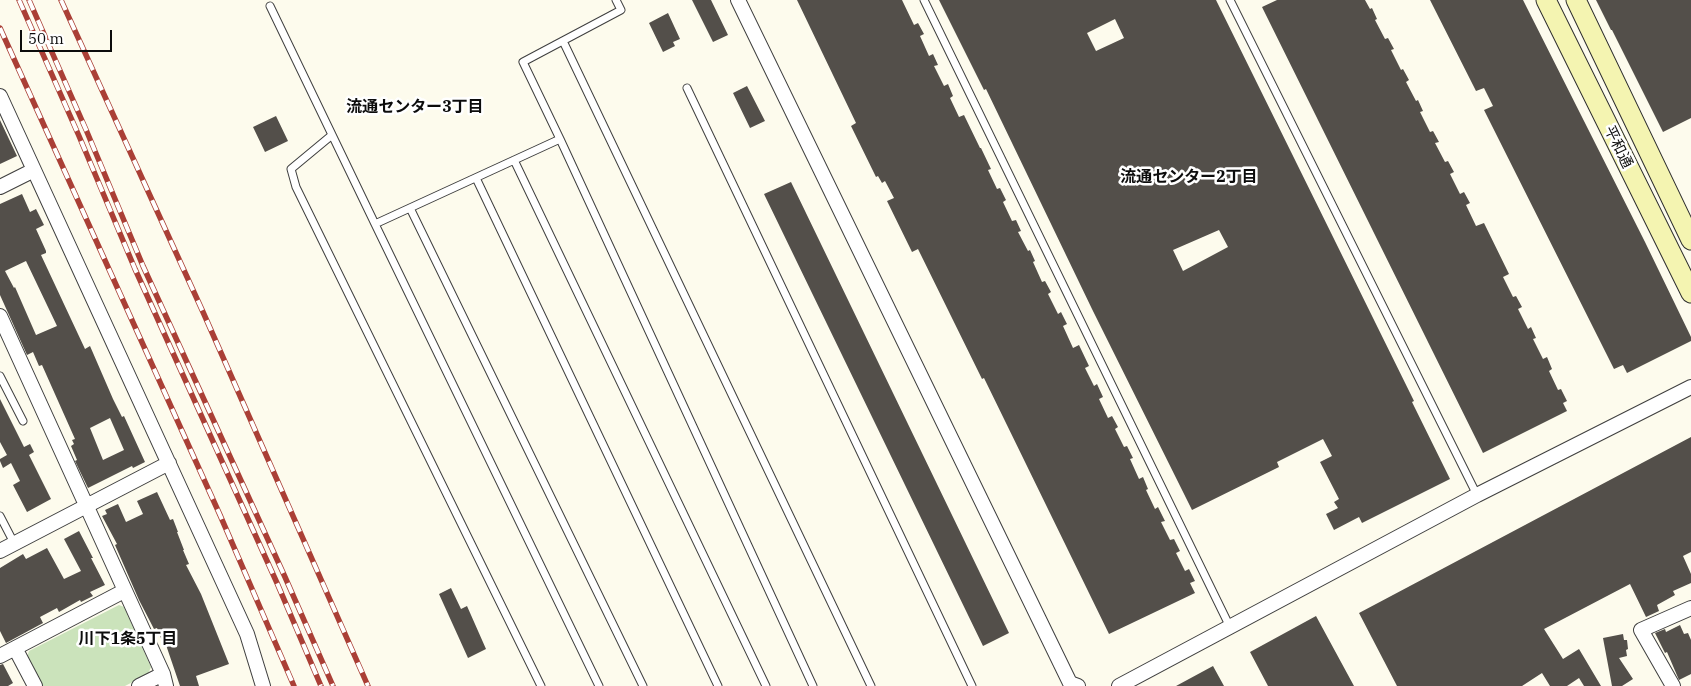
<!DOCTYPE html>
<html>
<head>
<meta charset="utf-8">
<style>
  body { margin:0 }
  #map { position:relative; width:1691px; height:686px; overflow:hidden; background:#fdfbed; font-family:"IBM Plex Serif",serif }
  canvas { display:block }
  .scale { position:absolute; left:20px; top:30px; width:92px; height:22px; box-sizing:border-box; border:2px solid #0c0c0c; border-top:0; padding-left:6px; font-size:15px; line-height:18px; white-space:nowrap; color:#0c0c0c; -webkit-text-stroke:4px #fff; paint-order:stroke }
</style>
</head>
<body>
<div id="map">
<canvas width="1691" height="686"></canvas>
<div class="scale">50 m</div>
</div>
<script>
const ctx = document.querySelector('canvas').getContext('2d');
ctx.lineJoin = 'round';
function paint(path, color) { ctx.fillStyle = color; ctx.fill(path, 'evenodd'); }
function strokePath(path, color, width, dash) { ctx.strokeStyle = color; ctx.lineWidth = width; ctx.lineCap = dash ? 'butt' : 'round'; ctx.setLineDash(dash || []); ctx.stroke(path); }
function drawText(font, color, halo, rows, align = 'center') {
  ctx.font = font + ' "IBM Plex Serif","Noto Sans JP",serif'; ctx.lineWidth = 5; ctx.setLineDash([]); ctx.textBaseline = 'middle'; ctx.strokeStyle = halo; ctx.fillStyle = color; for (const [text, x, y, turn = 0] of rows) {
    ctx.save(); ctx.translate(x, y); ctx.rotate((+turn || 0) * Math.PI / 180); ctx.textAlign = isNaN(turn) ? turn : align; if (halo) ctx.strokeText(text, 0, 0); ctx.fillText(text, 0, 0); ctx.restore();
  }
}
paint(new Path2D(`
  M119,605L124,607L151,667L148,674L125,686H43L27,657L29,651Z`), '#cbe3bb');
paint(new Path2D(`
  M692,0H711L728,35L713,42Z
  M797,0H902L914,25L918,23L924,34L920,36L929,56L933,54L938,65L934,66L944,86L948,84L953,96L950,98L959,117L964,115L980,148H981L991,169L988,170L997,189L1000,188L1006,200L1003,202L1012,221L1016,220L1021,231L1018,232L1028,251L1030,250L1035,261L1033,262L1042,282L1045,281L1051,292L1048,294L1058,314L1061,312L1067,324L1063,326L1073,348L1079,345L1089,366L1085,368L1094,386L1097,384L1103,397L1099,399L1108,418L1112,416L1118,427L1115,429L1124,447L1127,446L1133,458L1130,459L1139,479L1143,477L1148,489L1146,490L1155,509L1158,507L1165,521L1161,522L1170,540L1174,539L1180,551L1176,553L1185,571L1189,569L1195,581L1190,583L1195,593L1109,634L984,378L982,379L918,249L912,252L887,201L894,198L885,181L882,183L878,176L876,177L851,126L856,123Z
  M939,0H1216L1414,401L1412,402L1450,479L1362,523L1359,517L1334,530L1326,514L1338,508L1334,502L1339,499L1320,462L1332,456L1323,439L1277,462L1279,467L1192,510L1092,309L986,89L984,90ZM1115,19L1124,38L1096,51L1087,33ZM1219,230L1228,247L1183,271L1173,250Z
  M1277,0H1365L1370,9L1372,8L1377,19L1375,20L1385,39L1388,38L1394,49L1391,50L1401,70L1403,69L1409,80L1406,82L1416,101L1418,100L1423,111L1420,112L1430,132L1433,131L1439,142L1435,143L1445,162L1448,161L1454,172L1450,174L1460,194L1464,192L1470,203L1466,205L1476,226L1484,223L1509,274L1503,277L1513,297L1516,296L1522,307L1518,309L1528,329L1531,327L1536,338L1533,339L1543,359L1547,357L1552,369L1549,371L1558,390L1561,389L1567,401L1563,403L1567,411L1483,453L1262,7Z
  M1430,0H1523L1645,242L1691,337V341L1627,373L1623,365L1614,369L1484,110L1493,106L1484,88L1476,91Z
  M1596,0H1691V118L1663,132L1612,30H1611Z
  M668,13L680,39L673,42L675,46L663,52L649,23Z
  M747,86L765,121L750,128L733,93Z
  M276,116L288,141L265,152L253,127Z
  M0,120L17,156L0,164Z
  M791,182L1009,633L983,646L764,194Z
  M22,194L30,212L36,209L44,225L36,229L46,251V253L41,255L85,349L90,346L113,399L122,417L124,416L145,462L133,468L132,466L88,488L75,461L77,460L71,446L74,444L72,440L75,439L42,365L39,366L33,352L27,355L0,295V204ZM26,261L57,326L36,335L15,287L14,288L5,271ZM110,418L124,450L103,460L90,428Z
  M0,399L24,447L30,444L34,452L29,455L51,499L27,512L13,485L20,481L11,463L3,468L0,461V459L7,455L0,442Z
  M1691,437V552L1683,556L1691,574V583L1673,591L1675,595L1657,605L1659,611L1646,617L1630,584L1544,629L1563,659L1579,649L1601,686H1584L1579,678L1567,686H1550L1542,673L1522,686H1397L1359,613Z
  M157,492L170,520L173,519L178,532H177L184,550H183L189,564L186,565L201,594L229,664L196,676L199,686H180L165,642L163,643L157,628L154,629L139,600L115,545L117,544L102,516L107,514L105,510L118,504L126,522L143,514L137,501Z
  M79,531L93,558H91L105,585L90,592L93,596L81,602L80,600L59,612L57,608L40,617L43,623L6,643L0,631V568L23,554L26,559L47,548L64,579L81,571L64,539Z
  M451,588L461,609L467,606L486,649L468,658L439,594Z
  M1316,616L1354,686H1268L1250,652Z
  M1680,625L1684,634L1688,633L1691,640V674L1679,680L1667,652L1665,653L1655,633L1665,629L1666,632Z
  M1623,634L1624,640H1627L1628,649L1626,650L1627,656L1619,658L1633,679L1622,686H1612L1603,638Z
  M3,664L13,683L8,686H0V665Z
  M1213,666L1224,686H1176Z`), '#534f4a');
const lane = new Path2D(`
  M924,0L1230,627
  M1230,0L1477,495
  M270,6L375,224L560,139L523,62L621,10L616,0
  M563,41L871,686
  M687,88L972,686
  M332,135L291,169L296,187L541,686
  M560,139L813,686
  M514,160L766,686
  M476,178L718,686
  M410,208L643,686
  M375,224L599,686
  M0,376L23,421
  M0,516L14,543`);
const street = new Path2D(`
  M738,0L1070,683L1078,686
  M0,96L247,634L263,686
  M0,187L34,170
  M0,316L163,674L166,686
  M0,551L169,463
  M15,648L35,686
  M0,656L124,591
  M139,686L163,674
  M1119,686L1477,495L1691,387
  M1673,686L1641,630L1691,608`);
const secondary = new Path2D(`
  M1546,0L1691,293
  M1576,0L1691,240`);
strokePath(lane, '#3f3f3f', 9);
strokePath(street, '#3f3f3f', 16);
strokePath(secondary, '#2e2e2e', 21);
strokePath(lane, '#fff', 7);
strokePath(street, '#fff', 14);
strokePath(secondary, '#f4f4b1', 19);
const rail = new Path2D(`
  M19,0L79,136L135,269L277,583L321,686
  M29,0L87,132L143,266L285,577L333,686
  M61,0L203,312L368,686
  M0,28L220,515L294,686`);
strokePath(rail, '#aa3f36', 5.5);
strokePath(rail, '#fff', 4, [11]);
drawText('15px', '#0c0c0c', '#fff', [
  ["平和通",1618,147,64]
]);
drawText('bold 16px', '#0c0c0c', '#fff', [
  ["流通センター3丁目",415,107],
  ["流通センター2丁目",1189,177],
  ["川下1条5丁目",128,639]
]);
</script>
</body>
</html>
